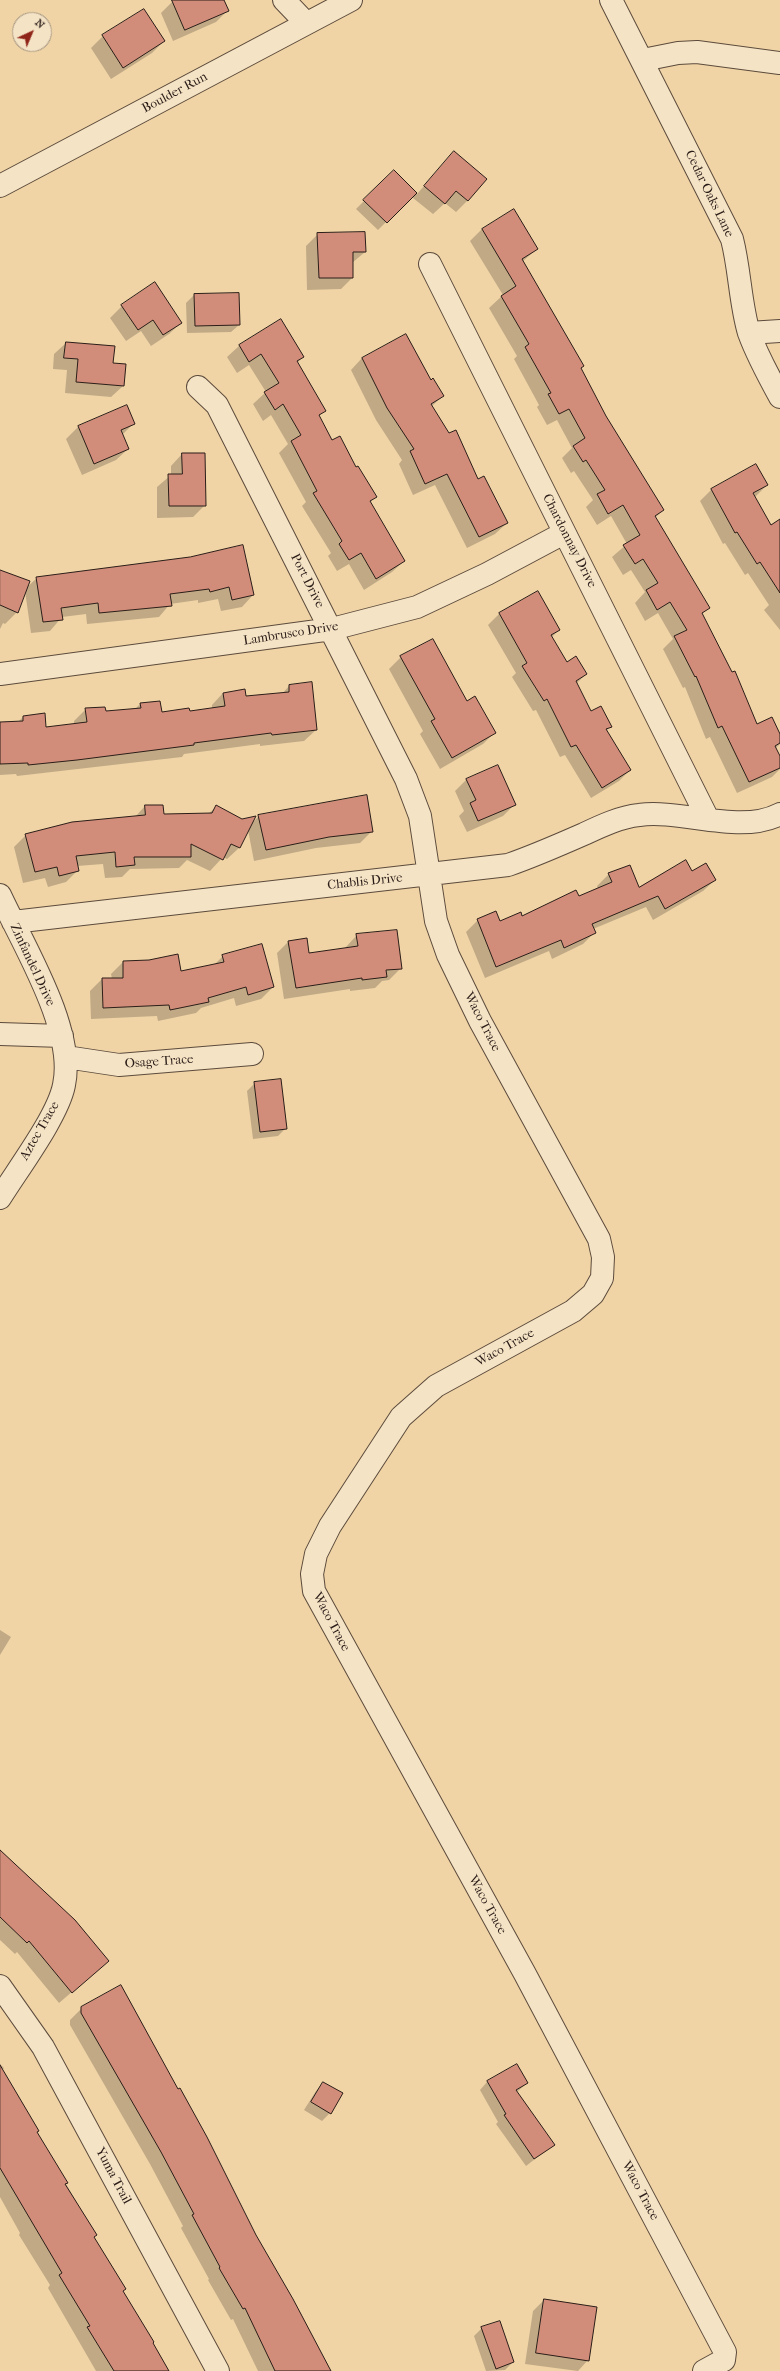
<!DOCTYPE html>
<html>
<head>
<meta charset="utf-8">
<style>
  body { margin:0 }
  #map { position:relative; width:780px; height:2371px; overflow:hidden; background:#f0d4a6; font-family:"IM FELL French Canon",serif }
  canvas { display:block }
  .north { position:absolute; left:12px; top:12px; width:40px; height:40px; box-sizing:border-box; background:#f5e3c5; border:1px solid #a49480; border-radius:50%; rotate:44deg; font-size:11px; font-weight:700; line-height:16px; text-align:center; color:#2a1d18 }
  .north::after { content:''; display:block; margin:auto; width:14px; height:18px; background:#8f2418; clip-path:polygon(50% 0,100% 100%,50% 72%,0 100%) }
</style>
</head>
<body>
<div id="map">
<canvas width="780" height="2371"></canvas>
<div class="north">N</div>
</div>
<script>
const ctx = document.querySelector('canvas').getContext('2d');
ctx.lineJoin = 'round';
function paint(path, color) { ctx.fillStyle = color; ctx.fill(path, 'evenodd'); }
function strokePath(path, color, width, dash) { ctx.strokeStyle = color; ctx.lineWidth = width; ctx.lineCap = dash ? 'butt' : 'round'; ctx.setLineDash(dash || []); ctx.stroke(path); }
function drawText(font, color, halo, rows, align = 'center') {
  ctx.font = font + ' "IM FELL French Canon",serif'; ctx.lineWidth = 3; ctx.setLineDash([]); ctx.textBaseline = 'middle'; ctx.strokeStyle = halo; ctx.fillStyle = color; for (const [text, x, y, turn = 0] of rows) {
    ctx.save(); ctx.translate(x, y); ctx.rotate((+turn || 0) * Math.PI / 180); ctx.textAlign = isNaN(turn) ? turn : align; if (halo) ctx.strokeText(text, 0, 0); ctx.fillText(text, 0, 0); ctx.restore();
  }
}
paint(new Path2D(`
  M171,0H223L227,11L216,22L173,41L161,13L172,2Z
  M103,36L164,41L152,53L111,79L91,48Z
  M454,152L468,200L456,212L445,203L433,214L413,198L415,193L378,230L356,209L394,171L417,194Z
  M514,211L537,249L522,262L605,416L663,510L655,518L709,608L702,614L757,725L780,736V744L775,749L780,759V769L772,777L737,793L710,737L706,739L685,687L683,688L663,649L673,639L658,613L645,621L635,603L645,592L631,570L623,575L612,557L627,544L611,516L597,525L586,507L593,500L574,471L571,473L562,458L572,448L557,420L547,425L537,407L539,405L514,359L517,356L489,308L503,295L470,241L482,229Z
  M318,234L365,252L352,263V278L341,289L307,290L306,246Z
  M194,295L239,325L231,332L187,333L186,303Z
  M122,306L181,323L169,334L151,346L141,331L126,341L110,318Z
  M280,321L303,357L297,363L324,411L319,416L331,441L356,469L375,497L370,503L404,561L392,572L364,590L349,564L337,571L328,556L331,553L302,506L306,502L279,453L288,444L271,415L263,421L253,404L266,392L249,365L237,373L227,357L239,346Z
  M66,343L114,347L112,364L123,386L111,397L65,393L67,370L53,369L54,354Z
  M362,358L443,396L431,407L507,523L495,534L467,548L435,485L413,495L399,464L402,460L376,420L351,370Z
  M126,406L134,423L122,435L128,449L116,460L82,475L66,439L78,427Z
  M182,454L205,505L193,517L157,518V487L171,475V466Z
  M767,485L755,497L770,526L780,520V630L764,610L769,605L748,573L745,575L725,543L723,544L700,501L711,490Z
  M190,558L253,595L242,607L221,611L218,599L198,603V600L170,604L159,617L87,624L86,614L62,617L50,631L31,633L25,591L17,612L5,624L3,623L0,629V571L26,588L37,578Z
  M499,614L559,630L551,638L567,663L586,674L576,684L591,712L611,726L606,731L630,770L619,781L591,798L565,755L560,757L536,710L533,711L512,677L516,673L488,625Z
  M401,657L495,732L483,744L440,769L420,734L423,731L389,669Z
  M289,686L316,730L304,741L260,746V744L184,754L182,757L17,776L16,774L0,775V723L18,722L23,717L45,728L74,725V721L86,709L105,712L135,709L140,704L161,713L189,712L212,709V705L223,693L245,697L282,694Z
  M467,779L514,805L503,816L467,832L459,816L464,811L455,791Z
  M145,806L163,815L208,814L216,807L251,824L259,816L372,831L360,843L316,848L254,861L248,830L239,848L227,859L223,857L210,871L187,860L179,868L130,869L122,877L105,878L103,864L77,866L78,870L66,882L48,887L45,878L23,883L14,847L26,835L135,817Z
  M692,872L715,880L703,891L653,920L646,907L593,929L595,932L583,944L552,959L549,951L485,978L466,932L478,920L499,922L521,917L578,897L598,889L597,886L609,874L639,889Z
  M357,935L401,968L389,980L382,981L375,988L350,991V989L284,999L277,953L289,941L308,954L345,948Z
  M223,956L273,987L261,999L236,1006L234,998L201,1008L196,1013L158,1021L157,1016L91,1019L90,991L102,979H112L111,974L123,962L181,972L213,966Z
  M255,1083L286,1128L278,1136L253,1139L247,1091Z
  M0,1630L11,1637L0,1655Z
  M0,1850L108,1961L59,2003L17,1952L15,1954L0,1940Z
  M82,2008L255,2236L330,2371H258L233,2319L231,2320L208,2280L209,2279L181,2228L183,2226L150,2164L70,2025V2020Z
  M0,2064L4,2068L2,2070L36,2133L96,2235L93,2238L168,2371H96L48,2288L50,2285L19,2235L20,2233L0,2197Z
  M487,2082L527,2083L517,2092L553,2145L526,2166L496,2124L498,2122L480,2090Z
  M323,2083L330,2113L322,2121L304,2110L316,2091Z
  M544,2300L588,2360L578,2371L525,2364L533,2311Z
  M482,2328L513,2362L505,2370L486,2371L474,2336Z`), '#0003');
const building = new Path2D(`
  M172,0H224L229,11L185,30Z
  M144,9L165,41L123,68L102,35Z
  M454,151L487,179L468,201L456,191L445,204L424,186Z
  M394,170L417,193L387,223L363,200Z
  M514,209L538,249L522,259L584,366L581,368L606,416L664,510L655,516L710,608L702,613L732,672L735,671L757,724L772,717L780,734V743L775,746L780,756V768L749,782L722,726L718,728L696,676L695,677L674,636L687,630L670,602L657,610L646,590L658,583L643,559L635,564L623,545L640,535L623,505L608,514L597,494L605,490L586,460L583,462L573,446L585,438L569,409L559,414L548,394L551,393L525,347L529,344L501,296L516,286L482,229Z
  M365,232L366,252H353V278H319L317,233Z
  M155,282L182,323L163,335L153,320L138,330L121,305Z
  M239,293L240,325L195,326L194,294Z
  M281,319L304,357L297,361L326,411L319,415L332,440L340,436L356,467L358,466L377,497L370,501L405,561L376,579L361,553L349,560L339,544L342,541L313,493L317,491L291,441L301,435L283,404L275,410L264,392L279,383L261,354L249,362L239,345Z
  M406,334L431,380L433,378L444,396L431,404L449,433L456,430L478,479L484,476L508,523L479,537L447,474L425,484L410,451L414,449L387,408L362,358Z
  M66,342L115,346L113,363L126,364L124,386L76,382L78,359L64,358Z
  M127,405L135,424L121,430L129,449L94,464L78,426Z
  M182,453H205L206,506H169L168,474H182Z
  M756,464L768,485L753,493L771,525L780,519V593L760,562L757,564L737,532L735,533L711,489Z
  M243,545L254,595L232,600L229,587L210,592L209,589L170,594L172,606L99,613L98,603L61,608L63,620L43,622L36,577L190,557Z
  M0,570L30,581L18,613L0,605Z
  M538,591L560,630L551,635L567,662L576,656L587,674L576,681L591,711L601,706L612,727L606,729L631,770L602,788L576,745L571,747L547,699L544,701L522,666L527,663L499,613Z
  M433,639L467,701L475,696L496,733L452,758L431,721L435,719L400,656Z
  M312,682L317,730L272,735L271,733L194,743V745L77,760L28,765V763L0,764V722L23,721V716L45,713L46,727L87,722L85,708L105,707L106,711L141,708L140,703L160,701L162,712L189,708L190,711L225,706L223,693L245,689L246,696L289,692V685Z
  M498,765L516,805L478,821L470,803L476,800L466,779Z
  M367,795L373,832L329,837L266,850L258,815Z
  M145,805H163L164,814L212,813L216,805L242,819L256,816L240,848L231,844L223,860L191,844V857H134L135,865L116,867L115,852L76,856L79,871L59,876L57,867L35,872L25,834L72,822L145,815Z
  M686,860L692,871L706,863L716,880L665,909L658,896L592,924L596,933L564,948L561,940L496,967L477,919L496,911L500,921L521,912L522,916L576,890L579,896L612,882L608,873L630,865L639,887Z
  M397,930L402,969L386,970L387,977L362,980V978L296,988L288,941L307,938L309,953L358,946L356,934Z
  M262,944L274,987L248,995L246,987L208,998L209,1002L170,1010L169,1005L103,1008L102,978H123V961L149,960L178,954L181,971L224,962L222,955Z
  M281,1079L287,1129L260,1132L254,1082Z
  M0,1850L75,1920L109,1961L72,1993L29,1941L27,1943L0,1917Z
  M121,1985L178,2089L180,2088L207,2137L256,2235L293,2299L331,2371H275L245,2308L243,2309L219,2268L220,2267L192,2215L194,2214L161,2152L81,2013V2007Z
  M517,2064L528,2083L516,2090L555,2145L534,2159L504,2115L506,2114L487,2081Z
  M0,2065L39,2131L37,2132L68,2183L65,2184L97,2235L94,2237L126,2289L123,2291L154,2342L153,2343L169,2371H114L87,2327L90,2326L59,2275L62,2273L0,2168Z
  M323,2082L343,2093L331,2114L311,2102Z
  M544,2299L597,2307L589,2361L536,2353Z
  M500,2321L514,2362L496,2369L481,2327Z`);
paint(building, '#d28d7a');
strokePath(building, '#2a1d18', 1);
const minor = new Path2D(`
  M284,0L306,23
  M611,0L732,239C740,270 740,303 749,333C757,355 769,377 780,397
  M643,60L678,53L697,52L780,63
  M0,186L351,0
  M430,264L708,819
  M749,333L780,331
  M198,387L217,405L406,779L420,816L436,921L448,955L480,1021L599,1239L603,1257L602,1278L593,1294L573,1311L436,1386L401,1417L330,1526L316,1554L312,1574L314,1591L525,1974L725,2352L724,2360L704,2371
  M0,674L332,629L417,607L487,574L564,533
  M0,895C23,945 76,1030 64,1085C58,1116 18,1169 0,1198
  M13,922L508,865C534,856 559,845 584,834C601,826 620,817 639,815C682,809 740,835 780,814
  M0,1034L62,1036
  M66,1057L119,1065L252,1054
  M0,1986L43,2047L218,2371`);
strokePath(minor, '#5c4b3c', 24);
strokePath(minor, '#f5e3c5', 22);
drawText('13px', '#2a1d18', '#f5e3c5', [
  ["Boulder Run",175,93,-28],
  ["Cedar Oaks Lane",709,194,64],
  ["Chardonnay Drive",569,541,63],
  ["Port Drive",307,581,63],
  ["Lambrusco Drive",291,634,-9],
  ["Chablis Drive",365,882,-6],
  ["Zinfandel Drive",32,965,65],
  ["Waco Trace",482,1022,63],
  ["Osage Trace",159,1062,-4],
  ["Aztec Trace",40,1131,-60],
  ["Waco Trace",505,1348,-29],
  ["Waco Trace",331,1622,62],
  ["Waco Trace",487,1905,61],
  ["Yuma Trail",113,2176,62],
  ["Waco Trace",640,2191,62]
]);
</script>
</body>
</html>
